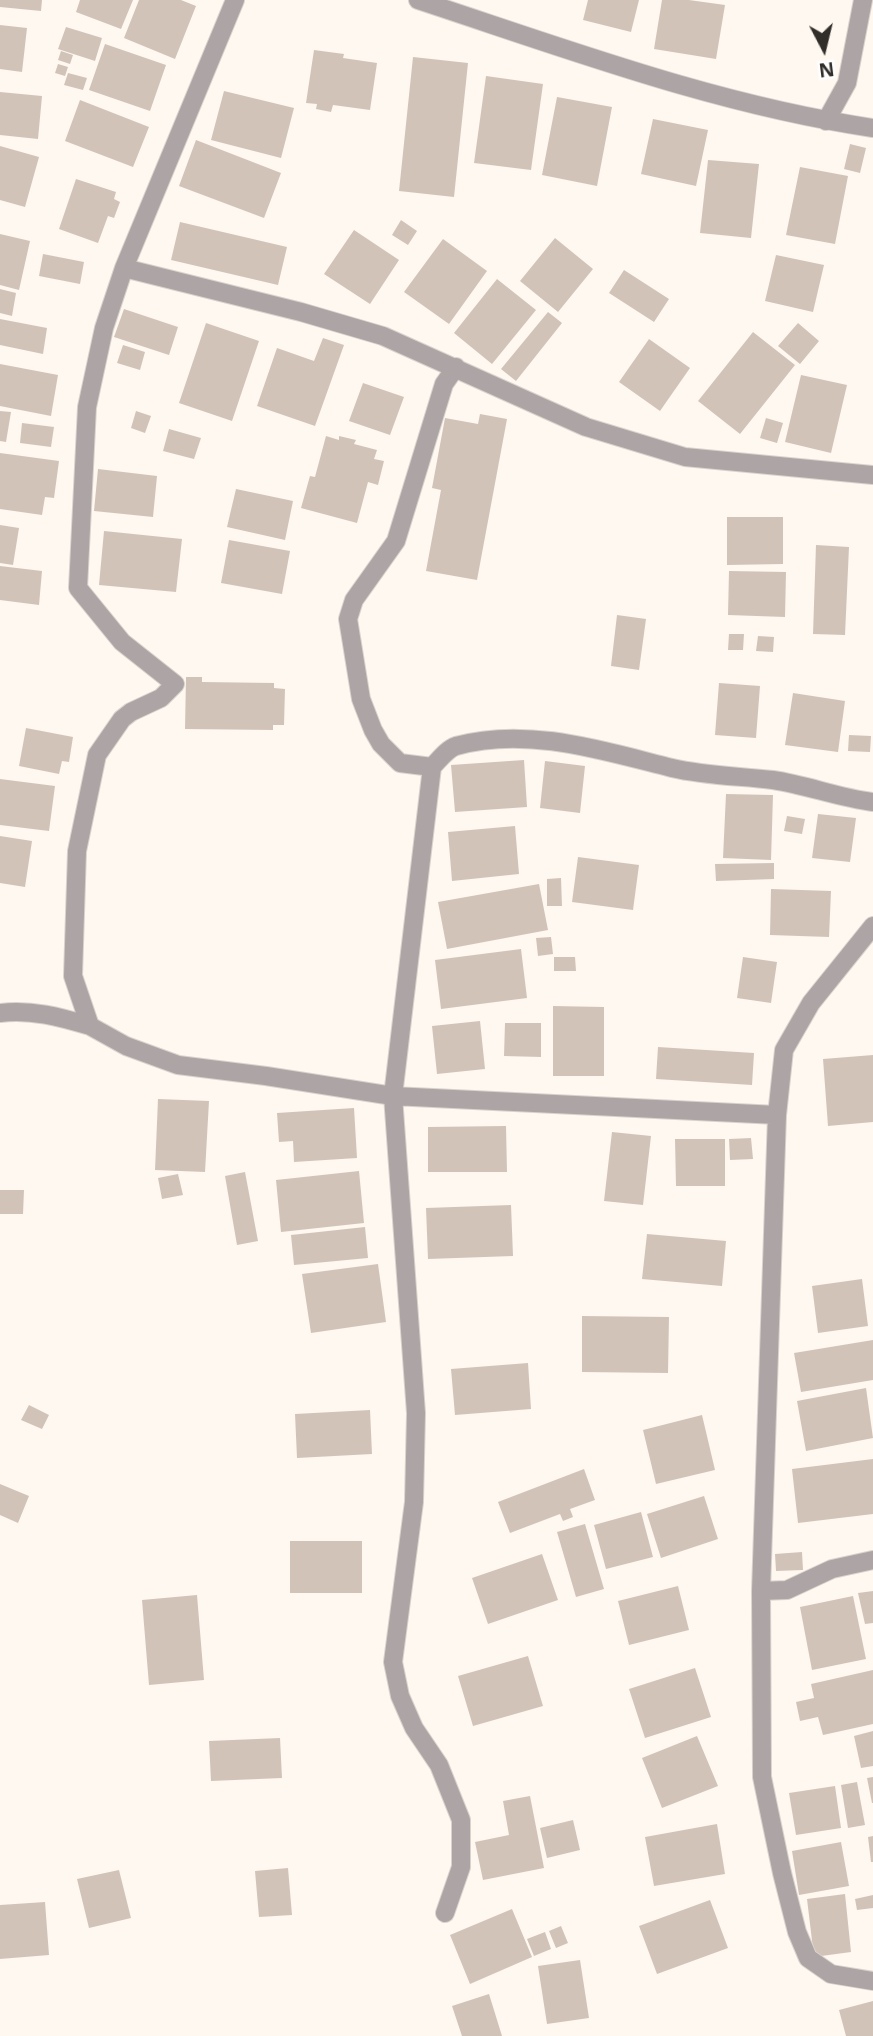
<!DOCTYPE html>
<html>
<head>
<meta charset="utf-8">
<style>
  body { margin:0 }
  #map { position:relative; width:873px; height:2036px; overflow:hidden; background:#fef8f0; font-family:"Open Sans",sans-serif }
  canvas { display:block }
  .north { position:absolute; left:789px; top:14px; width:70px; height:70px; -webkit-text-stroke:5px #fff; paint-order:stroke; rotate:173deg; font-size:19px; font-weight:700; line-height:28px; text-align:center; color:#312d28 }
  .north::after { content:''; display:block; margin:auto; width:24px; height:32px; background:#312d28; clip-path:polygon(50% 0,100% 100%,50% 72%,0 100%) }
</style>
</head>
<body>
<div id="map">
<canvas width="873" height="2036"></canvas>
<div class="north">N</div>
</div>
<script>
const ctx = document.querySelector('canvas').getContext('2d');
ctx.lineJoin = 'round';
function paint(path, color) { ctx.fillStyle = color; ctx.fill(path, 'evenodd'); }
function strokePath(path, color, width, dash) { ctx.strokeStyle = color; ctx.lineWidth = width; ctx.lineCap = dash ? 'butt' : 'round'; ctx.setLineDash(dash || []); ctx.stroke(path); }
paint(new Path2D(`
  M0,0H42L41,11L0,7Z
  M80,0H133L121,29L76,12Z
  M139,0H181L196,6L175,59L124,38Z
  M588,0H639L631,32L583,20Z
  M662,0H689L725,5L716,59L654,49Z
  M0,25L27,28L22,72L0,69Z
  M66,27L102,38L95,61L58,49Z
  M105,44L166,65L150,111L89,90Z
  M314,50L344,54L343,58L377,63L370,110L333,105L331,112L316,109L317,104L306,103Z
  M61,51L73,55L70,64L58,60Z
  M413,57L468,63L454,197L399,191Z
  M58,64L68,67L65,76L55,73Z
  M68,73L87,78L83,90L64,85Z
  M486,76L543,84L531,170L474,163Z
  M224,91L294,108L281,158L211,140Z
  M0,92L42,96L38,139L0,135Z
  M557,97L612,107L597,186L542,175Z
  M80,100L149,127L133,167L65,141Z
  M653,119L708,130L696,186L641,174Z
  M196,140L281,173L264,218L179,186Z
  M850,144L866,148L860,173L844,169Z
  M0,146L39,157L25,207L0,200Z
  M708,160L759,164L751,238L700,233Z
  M800,167L848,176L835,244L786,235Z
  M76,179L116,192L114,199L120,202L114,218L108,216L98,243L59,229Z
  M401,220L417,231L408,245L392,235Z
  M180,222L287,247L278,285L171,260Z
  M354,230L399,260L370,304L324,274Z
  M0,234L30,241L19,290L0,285Z
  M555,238L593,269L558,312L520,281Z
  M443,239L487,271L449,324L404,292Z
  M43,254L84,262L80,284L39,276Z
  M776,255L824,265L813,312L765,301Z
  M624,270L669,299L654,322L609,293Z
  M497,279L536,310L492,364L454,333Z
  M0,289L16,293L12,316L0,313Z
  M124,309L178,327L169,355L114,337Z
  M548,312L562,323L516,381L501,369Z
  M0,319L47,328L43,354L0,345Z
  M206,323L259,341L232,421L179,403Z
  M798,323L819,341L800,364L778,346Z
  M753,332L795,365L740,434L698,401Z
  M323,338L344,345L315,426L257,406L277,348L314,361Z
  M649,339L690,368L660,411L619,382Z
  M123,345L145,352L140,370L117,363Z
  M0,364L58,375L51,416L0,406Z
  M801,375L847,385L831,453L785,442Z
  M363,383L404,397L390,435L349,421Z
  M0,411L11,412L6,442L0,441Z
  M136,411L151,416L145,433L131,428Z
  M480,414L507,419L477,580L426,571L441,490L432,488L445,418L478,424Z
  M766,418L783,423L777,443L760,438Z
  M22,423L54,427L51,447L20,443Z
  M169,429L201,438L194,459L163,451Z
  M326,436L339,440V436L356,440L354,444L377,450L374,459L384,461L378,485L368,482L357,523L301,508L310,476L315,477Z
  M0,453L59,461L54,498L45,497L42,515L0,509Z
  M98,469L157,476L153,517L94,511Z
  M236,489L293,501L285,540L227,527Z
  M727,517H783V564L727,565Z
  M0,525L19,528L13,565L0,563Z
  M104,531L182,539L176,592L99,585Z
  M229,540L290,551L282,594L221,583Z
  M816,545L849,547L845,635L813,634Z
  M0,566L42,571L39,605L0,600Z
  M729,571L786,572L785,617L728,615Z
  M617,615L646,619L639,670L611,666Z
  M729,634H744L743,650H728Z
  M758,636L774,637L773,652L756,651Z
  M186,677H202V682L274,683V688L285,689L284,725H273V730L185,729Z
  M719,683L760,686L756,738L715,735Z
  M793,693L845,701L838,752L785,745Z
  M26,728L73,737L69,762L62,761L59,774L19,766Z
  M849,735L871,736L870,752L848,751Z
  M524,760L527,807L455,812L451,765Z
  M545,761L585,766L580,813L540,808Z
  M0,779L55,786L49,831L0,825Z
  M726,794L773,795L771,860L723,858Z
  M818,814L856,818L850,862L812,858Z
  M787,816L805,819L802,834L784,831Z
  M515,826L519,874L452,881L448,832Z
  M0,836L32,841L25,887L0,883Z
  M578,857L639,865L633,910L572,902Z
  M774,863V879L716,881L715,864Z
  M561,878L562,906H547V879Z
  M539,884L548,930L447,949L438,902Z
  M771,889L831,891L829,937L770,935Z
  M551,937L553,954L538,956L536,938Z
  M521,949L527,998L441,1009L435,960Z
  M554,957H575L576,971H554Z
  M743,957L777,962L771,1003L737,998Z
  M553,1006L604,1007V1076H553Z
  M480,1021L485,1069L437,1074L432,1026Z
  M505,1023H541V1057L504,1056Z
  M658,1047L754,1053L752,1085L656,1079Z
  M873,1055V1122L828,1126L823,1059Z
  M158,1099L209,1101L205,1172L155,1170Z
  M354,1108L357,1158L294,1162L293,1141L279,1142L277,1113Z
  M506,1126L507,1172H428V1127Z
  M612,1132L651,1136L643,1205L604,1201Z
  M751,1138L753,1159L730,1160L729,1139Z
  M675,1139H725V1186H676Z
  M359,1171L364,1223L281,1232L276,1180Z
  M245,1172L258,1241L237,1245L225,1176Z
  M178,1174L183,1195L162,1199L158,1178Z
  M0,1190H24L23,1214H0Z
  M511,1205L513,1256L428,1259L426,1208Z
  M365,1227L368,1258L294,1265L291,1235Z
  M647,1234L726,1241L722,1286L642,1279Z
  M378,1264L386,1322L311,1333L302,1274Z
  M862,1279L868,1326L818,1333L812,1286Z
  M582,1316L669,1317L668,1373L582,1372Z
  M873,1340V1380L801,1392L794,1353Z
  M528,1363L531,1409L455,1415L451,1369Z
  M866,1388L873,1438L806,1451L797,1401Z
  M29,1405L49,1415L42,1429L21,1420Z
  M370,1410L372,1454L297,1458L295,1414Z
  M702,1415L715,1470L656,1484L643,1430Z
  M873,1459V1514L798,1523L792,1469Z
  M584,1469L595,1500L570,1509L573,1517L563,1521L560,1514L510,1533L498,1502Z
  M0,1484L29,1496L18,1523L0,1515Z
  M704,1496L718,1539L661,1558L647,1514Z
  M641,1512L653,1557L606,1569L594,1525Z
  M585,1524L604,1589L576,1597L557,1532Z
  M290,1541H362V1593H290Z
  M802,1552L803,1570L776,1571L775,1554Z
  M542,1554L558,1600L488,1624L472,1578Z
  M678,1586L689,1630L629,1645L618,1601Z
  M873,1591V1623L865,1624L858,1593Z
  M197,1595L204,1680L149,1685L142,1600Z
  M853,1596L866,1659L812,1670L800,1607Z
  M528,1656L543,1706L473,1726L458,1676Z
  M695,1668L711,1717L645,1738L629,1689Z
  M873,1670V1724L823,1735L818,1717L800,1721L796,1702L814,1698L811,1684Z
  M873,1731V1766L861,1768L854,1736Z
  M697,1736L718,1786L662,1808L642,1758Z
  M280,1738L282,1778L211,1781L209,1741Z
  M873,1777V1803H872L867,1778Z
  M857,1782L865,1825L848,1828L841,1785Z
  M835,1786L841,1828L796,1835L789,1793Z
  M530,1796L544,1868L483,1880L475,1842L509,1835L503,1801Z
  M573,1820L580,1850L547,1858L540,1828Z
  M717,1824L725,1874L654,1886L645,1837Z
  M873,1836V1862H871L868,1837Z
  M841,1842L849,1886L799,1895L792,1851Z
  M288,1868L292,1915L259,1917L255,1871Z
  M119,1870L131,1918L89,1928L77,1879Z
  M845,1894L851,1952L814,1957L807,1899Z
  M873,1895V1908L857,1910L855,1899Z
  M710,1900L728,1948L657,1974L639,1926Z
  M45,1902L49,1955L0,1959V1905Z
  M512,1909L532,1957L470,1984L450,1935Z
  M561,1926L568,1943L556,1948L549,1931Z
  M545,1932L551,1949L534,1956L527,1939Z
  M580,1960L589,2018L547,2024L538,1966Z
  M489,1994L502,2036H462L452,2006Z
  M873,2001V2036H846L839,2010Z`), '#d2c3b9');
const minor = new Path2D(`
  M235,0L124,268L104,328L87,407L78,588L122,642L175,684L161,698L131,712L122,719L97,755L77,851L73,976L90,1026L126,1046L178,1065L266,1076L393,1096L777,1115
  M418,0C567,49 717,105 873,128
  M826,121L847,83L863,0
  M124,268L301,312L383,336L586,427L685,457L873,475
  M456,367L444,384L396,541L354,600L348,619L361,699L373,730L381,744L400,763L432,767C439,760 447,749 456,746C527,726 604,751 672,768C706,776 740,776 773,780C807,785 839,798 873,802
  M432,767L393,1096L416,1413L414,1502L393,1662L400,1696L414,1728L439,1765L461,1820V1867L445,1913
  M873,926L811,1003L784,1050L777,1115L761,1591L762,1777L782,1873L797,1932L808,1958L831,1974L873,1981
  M0,1013C31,1009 60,1017 90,1026
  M761,1591L787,1590L832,1569L873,1560`);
strokePath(minor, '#d9d3cc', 20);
strokePath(minor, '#aca4a5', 18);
</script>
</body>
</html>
